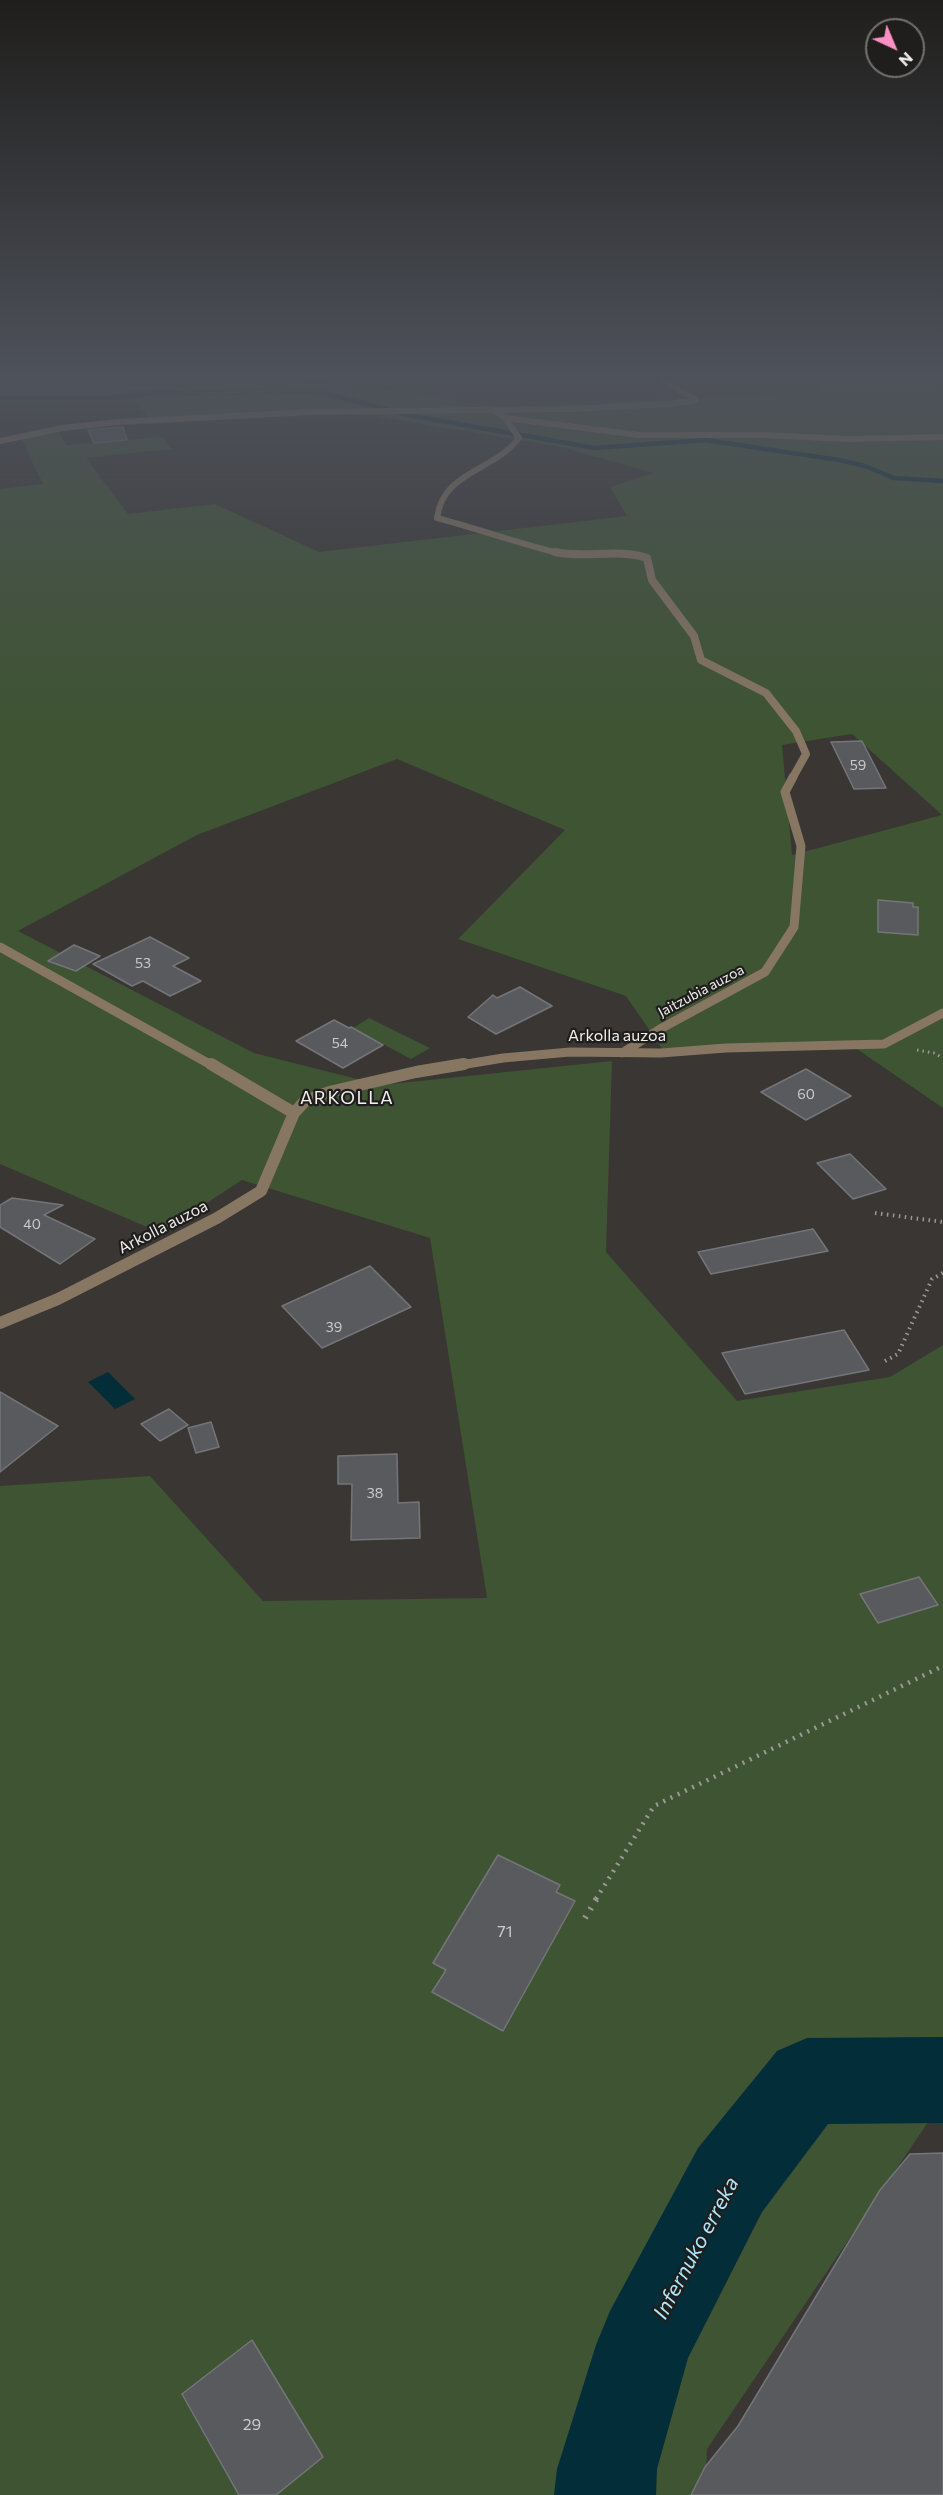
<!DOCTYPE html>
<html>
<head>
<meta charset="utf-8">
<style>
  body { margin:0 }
  #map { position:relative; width:943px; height:2495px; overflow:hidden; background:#393633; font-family:Commissioner,sans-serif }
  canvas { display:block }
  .north { position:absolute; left:865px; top:18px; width:60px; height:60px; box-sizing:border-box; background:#1f1e1d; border:2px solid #737271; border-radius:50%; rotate:136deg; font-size:16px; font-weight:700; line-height:24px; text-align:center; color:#f2f0ee }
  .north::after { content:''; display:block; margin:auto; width:21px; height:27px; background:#fc8fc3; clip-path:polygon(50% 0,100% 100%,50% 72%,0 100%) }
</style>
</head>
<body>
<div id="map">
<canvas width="943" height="2495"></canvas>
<div class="north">N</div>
</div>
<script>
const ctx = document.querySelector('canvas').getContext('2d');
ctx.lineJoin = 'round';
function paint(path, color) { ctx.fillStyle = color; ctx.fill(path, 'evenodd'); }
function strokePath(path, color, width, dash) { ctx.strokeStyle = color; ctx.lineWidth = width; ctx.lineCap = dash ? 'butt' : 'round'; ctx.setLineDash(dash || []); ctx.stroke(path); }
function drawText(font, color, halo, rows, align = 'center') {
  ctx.font = font + ' Commissioner,sans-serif'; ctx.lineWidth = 4.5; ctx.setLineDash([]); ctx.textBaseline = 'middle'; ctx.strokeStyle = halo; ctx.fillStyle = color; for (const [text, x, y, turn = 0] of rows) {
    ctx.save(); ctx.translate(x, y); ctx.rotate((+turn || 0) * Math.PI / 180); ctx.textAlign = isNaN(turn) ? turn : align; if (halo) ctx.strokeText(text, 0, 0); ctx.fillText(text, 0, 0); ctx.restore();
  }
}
paint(new Path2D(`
  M0,377H113L127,387L346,383L499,407L818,392L819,377H943V1108L854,1047L663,1050L626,996L458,939L565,830L397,759L197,835L18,931L254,1053L381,1085L612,1061L606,1252L737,1401L890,1377L943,1345V2100L707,2449L705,2495H0V1486L150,1476L263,1601L487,1598L430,1238L242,1180L161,1233L0,1164V489L43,484L21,438L58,430L66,445L163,437L171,449L86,458L128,514L215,504L319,552L627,516L610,487L654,473L561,447L362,414H314L152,424L135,399L0,403ZM852,734L942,815L792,855L782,745Z
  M369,1018L430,1048L411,1059L353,1028Z`), '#3e5432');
paint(new Path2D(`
  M108,1372L135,1399L115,1409L88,1382Z`), '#032d39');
strokePath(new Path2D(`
  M0,398H105L159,393L315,391L413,416L595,448L705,440L839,460L865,466L894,478L943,481`), '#032d39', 4.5);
paint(new Path2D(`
  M943,2037V2123L828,2124L762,2212L688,2358L657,2469L656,2495H554L557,2469L596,2345L610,2311L698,2148L777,2051L807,2038Z`), '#032d39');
const building = new Path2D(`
  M123,427L127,440L94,443L88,430Z
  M862,741L886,788L854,789L831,742Z
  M878,900L913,903V907H918V935L878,932Z
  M150,937L189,958L173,966L201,981L170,996L143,981L132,986L93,964Z
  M74,945L100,956L76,971L48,961Z
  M520,987L552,1006L496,1034L468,1017L493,995L497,998Z
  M334,1020L349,1028L351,1027L383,1045L343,1068L296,1041Z
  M806,1069L851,1096L806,1120L761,1092Z
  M850,1154L886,1189L853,1199L817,1163Z
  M12,1198L63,1205L44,1215L95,1239L60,1264L0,1227V1205Z
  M813,1229L828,1251L711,1274L698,1252Z
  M370,1266L411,1307L322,1348L282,1306Z
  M844,1330L869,1370L745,1394L722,1353Z
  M0,1392L58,1426L0,1472Z
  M169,1409L188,1425L160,1441L141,1424Z
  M211,1422L219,1447L196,1453L188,1428Z
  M397,1454L398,1503L419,1502L420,1538L351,1540L352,1484H338V1456Z
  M919,1577L938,1605L878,1623L860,1594Z
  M498,1855L560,1885L556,1892L575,1901L503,2031L432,1992L446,1970L433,1963Z
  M943,2153V2495H691L705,2467L738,2426L880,2190L910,2154Z
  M252,2340L323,2457L276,2495H239L182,2394Z`);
paint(building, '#595a5e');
strokePath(building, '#747579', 1.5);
strokePath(new Path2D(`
  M0,391H102L160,386L196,393L301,391`), '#9a9895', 1.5, [1, 2]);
strokePath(new Path2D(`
  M917,1050L934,1053L943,1058`), '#9a9895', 3, [1.5, 4]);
strokePath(new Path2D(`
  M875,1213L943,1222
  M885,1361L898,1354L932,1279L943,1273`), '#9a9895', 4, [1.5, 4.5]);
strokePath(new Path2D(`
  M596,1899L654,1806L943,1666`), '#9a9895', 4.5, [2, 6]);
strokePath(new Path2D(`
  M585,1918L597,1898`), '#9a9895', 6, [2, 8]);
strokePath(new Path2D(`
  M494,410L505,418L519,438C493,472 443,471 437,518C479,529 520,544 562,554
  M505,418L639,435H763L849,439L943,437
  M0,441L62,428L118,422L311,412L571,409L671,404L696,400L658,377`), '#877662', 6);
strokePath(new Path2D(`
  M555,552C585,559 618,548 647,558L652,580L694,636L701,660L766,693L796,731L806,754L792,779`), '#877662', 8);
strokePath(new Path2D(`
  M0,947L213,1066
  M622,1053L660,1029L765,972L794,927L801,846L785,792L793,777
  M455,1066L503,1058L570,1052L661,1053L726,1048L884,1044L943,1013`), '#877662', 9);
strokePath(new Path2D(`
  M211,1064L294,1113
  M0,1323L58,1299L217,1218L261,1191L294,1113L305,1101L329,1092L416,1072L464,1064`), '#877662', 12);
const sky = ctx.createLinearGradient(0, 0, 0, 726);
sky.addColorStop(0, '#1f1e1c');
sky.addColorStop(0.52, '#4e525b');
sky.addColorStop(1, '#4e525b00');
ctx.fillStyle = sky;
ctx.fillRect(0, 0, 943, 726);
drawText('14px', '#cccaca', null, [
  ["59",858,765],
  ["53",143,963],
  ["54",340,1043],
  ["60",806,1094],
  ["40",32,1224],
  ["39",334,1327],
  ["38",375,1493]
]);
drawText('14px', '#f2f0ee', '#1f1e1d', [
  ["Jaitzubia auzoa",701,991,-28]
]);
drawText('16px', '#f2f0ee', '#1f1e1d', [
  ["Arkolla auzoa",617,1036],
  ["Arkolla auzoa",163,1227,-27]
]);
drawText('16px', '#cccaca', null, [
  ["71",505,1932],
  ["29",252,2425]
]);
ctx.letterSpacing = '1.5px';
drawText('18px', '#f2f0ee', '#1f1e1d', [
  ["ARKOLLA",347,1098]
]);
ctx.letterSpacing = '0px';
drawText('italic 21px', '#ace7fc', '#1f1e1d', [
  ["Infernuko erreka",696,2248,-62]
]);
</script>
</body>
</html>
